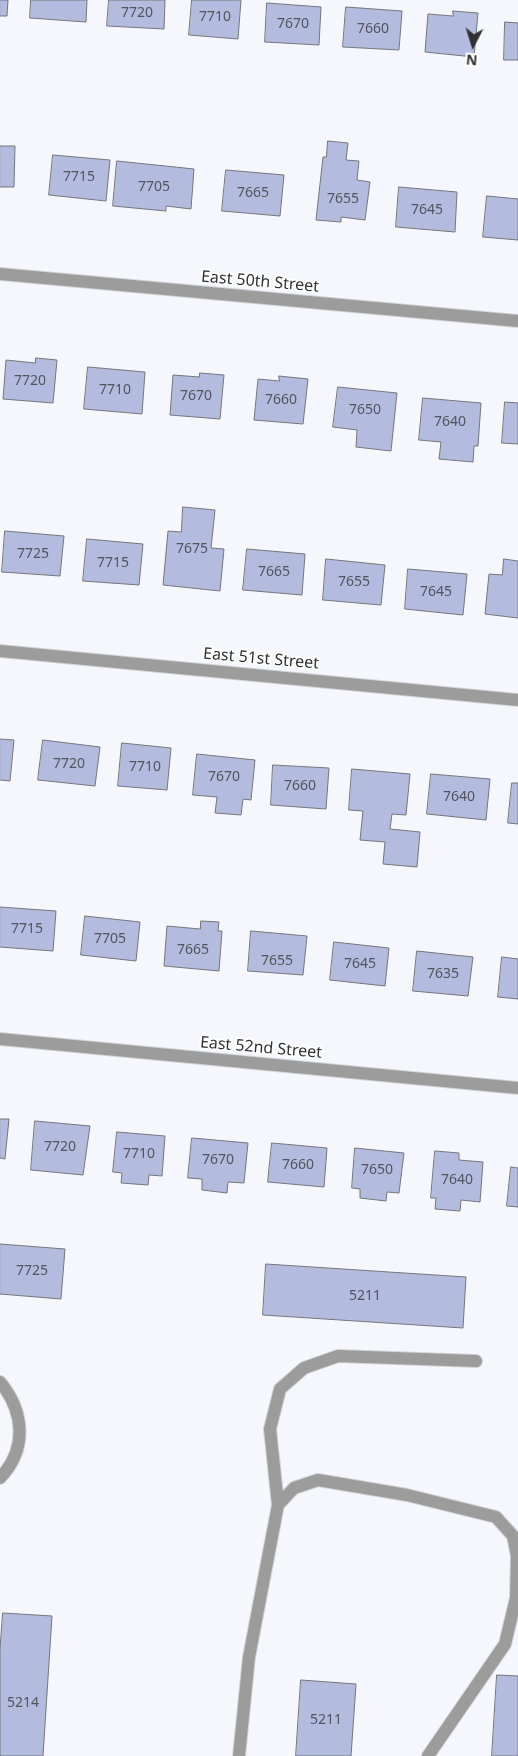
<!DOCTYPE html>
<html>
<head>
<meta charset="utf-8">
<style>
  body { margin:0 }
  #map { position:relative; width:518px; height:1756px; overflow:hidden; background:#f6f7fc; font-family:"Noto Sans",sans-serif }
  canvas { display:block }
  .north { position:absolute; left:448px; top:20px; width:50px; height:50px; -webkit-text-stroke:4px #fff; paint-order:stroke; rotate:185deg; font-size:14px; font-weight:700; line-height:20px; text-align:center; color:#313133 }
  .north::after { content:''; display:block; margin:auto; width:18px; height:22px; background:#313133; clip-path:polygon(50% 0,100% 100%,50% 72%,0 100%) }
</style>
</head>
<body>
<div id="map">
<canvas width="518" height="1756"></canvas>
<div class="north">N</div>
</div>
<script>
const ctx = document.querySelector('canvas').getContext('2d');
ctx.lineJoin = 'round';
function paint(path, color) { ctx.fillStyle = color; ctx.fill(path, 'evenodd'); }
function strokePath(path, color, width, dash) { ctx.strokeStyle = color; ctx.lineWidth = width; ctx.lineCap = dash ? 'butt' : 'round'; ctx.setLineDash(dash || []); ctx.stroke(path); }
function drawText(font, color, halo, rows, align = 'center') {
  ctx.font = font + ' "Noto Sans",sans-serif'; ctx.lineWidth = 4; ctx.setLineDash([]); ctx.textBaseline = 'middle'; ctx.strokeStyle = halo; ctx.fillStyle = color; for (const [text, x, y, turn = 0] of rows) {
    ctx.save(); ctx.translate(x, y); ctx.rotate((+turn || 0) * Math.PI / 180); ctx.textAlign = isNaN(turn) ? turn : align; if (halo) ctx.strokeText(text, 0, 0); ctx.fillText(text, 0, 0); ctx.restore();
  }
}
const building = new Path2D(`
  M0,0H8L7,16H0Z
  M31,0H87L86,22L30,18Z
  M109,0H165L164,29L107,26Z
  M192,0H241L238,39L189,35Z
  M267,3L321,7L319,45L265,42Z
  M346,7L402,11L399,50L343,47Z
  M453,11L478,13L474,57L425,52L428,14L453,16Z
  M505,22L518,23V60H504Z
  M328,141L348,143L346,160L359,161L357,180L370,182L365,220L341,217V222L316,220L323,157H326Z
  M0,146H15L14,187H0Z
  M53,155L110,160L106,201L49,195Z
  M117,161L194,169L191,209L166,206V211L113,206Z
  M226,170L284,175L280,216L222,211Z
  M399,187L457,192L455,232L396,227Z
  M487,196L518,199V240L483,237Z
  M36,358L57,360L53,403L3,399L6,360L35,363Z
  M88,367L145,372L142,414L84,409Z
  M200,373L224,375L220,419L170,415L173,375L199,377Z
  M279,376L308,379L303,424L254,420L258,379L279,381Z
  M338,387L397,393L391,451L356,447L357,430L333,427Z
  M423,398L481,403L478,446H474L473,462L439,459L441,442L419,440Z
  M505,402L518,403V444L502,443Z
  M183,507L215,510L211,548L224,549L220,591L163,585L168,531L181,532Z
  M5,531L64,536L60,576L2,572Z
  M87,539L143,544L139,585L83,581Z
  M247,549L305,554L302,595L243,590Z
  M326,559L385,565L381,605L323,600Z
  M504,559L518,561V618L485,614L489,574L502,575Z
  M408,569L467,574L463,615L405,609Z
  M0,739L14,740L10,781L0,780Z
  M43,740L100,747L95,786L38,780Z
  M122,743L171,748L167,790L118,786Z
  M197,754L255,760L251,800L243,799L241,815L215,813L217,797L193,795Z
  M273,765L329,768L326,809L271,805Z
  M352,769L410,774L406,815L392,814L390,829L420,832L417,867L383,864L385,842L360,840L363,811L349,810Z
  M431,774L490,779L486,820L427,814Z
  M512,783H518V824L508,823Z
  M0,907L56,911L53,951L0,947Z
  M85,916L140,922L136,961L81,955Z
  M201,921L219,922L218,931H222L219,971L164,966L167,926L200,929Z
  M251,931L307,936L303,975L248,971Z
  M334,942L389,948L385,986L330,980Z
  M417,951L473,957L468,996L413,991Z
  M502,957L518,959V999L498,997Z
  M0,1119H9L5,1159L0,1158Z
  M35,1121L90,1126L83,1175L31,1170Z
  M117,1132L165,1136L162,1176L149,1175L148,1185L121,1183L122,1173L113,1172Z
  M192,1138L248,1143L244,1183L228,1182L227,1193L202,1190V1179L188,1178Z
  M272,1143L327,1148L324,1187L268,1182Z
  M355,1148L404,1153L399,1193L387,1192L386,1201L360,1198V1189L352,1188Z
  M435,1151L459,1153V1160L483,1162L480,1202L461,1200L460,1211L435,1209L436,1198H431Z
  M511,1167L518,1168V1207L507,1206Z
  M0,1244L65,1249L61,1299L0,1294Z
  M266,1264L466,1277L463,1328L263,1315Z
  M3,1613L52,1616L43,1756H0V1649Z
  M497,1675L518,1676V1756H492Z
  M301,1680L356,1684L351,1756H296Z`);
paint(building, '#b3bbdf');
strokePath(building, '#75767a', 1);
const lane = new Path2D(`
  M278,1505L270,1429L280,1389L304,1368L338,1356L476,1361
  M239,1756L249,1657L278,1505L294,1488L318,1480L407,1495L496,1517L513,1536L517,1556L516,1598L505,1644L428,1756`);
const street = new Path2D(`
  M0,274L518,321
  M0,651L518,700
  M0,1039L518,1088
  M0,1382C24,1411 28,1449 0,1478`);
strokePath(lane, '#d3d3d8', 14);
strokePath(street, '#d3d3d8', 14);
strokePath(lane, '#9b9c9b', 12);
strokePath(street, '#9b9c9b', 12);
drawText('14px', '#52545e', null, [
  ["7720",137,13],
  ["7710",215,17],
  ["7670",293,24],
  ["7660",373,29],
  ["7715",79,177],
  ["7705",154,187],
  ["7665",253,193],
  ["7655",343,199],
  ["7645",427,210],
  ["7720",30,381],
  ["7710",115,390],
  ["7670",196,396],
  ["7660",281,400],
  ["7650",365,410],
  ["7640",450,422],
  ["7675",192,549],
  ["7725",33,554],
  ["7715",113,563],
  ["7665",274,572],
  ["7655",354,582],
  ["7645",436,592],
  ["7720",69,764],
  ["7710",145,767],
  ["7670",224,777],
  ["7660",300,786],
  ["7640",459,797],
  ["7715",27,929],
  ["7705",110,939],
  ["7665",193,950],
  ["7655",277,961],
  ["7645",360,964],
  ["7635",443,974],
  ["7720",60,1147],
  ["7710",139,1154],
  ["7670",218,1160],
  ["7660",298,1165],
  ["7650",377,1170],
  ["7640",457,1180],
  ["7725",32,1271],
  ["5211",365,1296],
  ["5214",23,1703],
  ["5211",326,1720]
]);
drawText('16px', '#313133', '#fff', [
  ["East 50th Street",260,282,5],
  ["East 51st Street",261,659,5],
  ["East 52nd Street",261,1048,5]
]);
</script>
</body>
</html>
